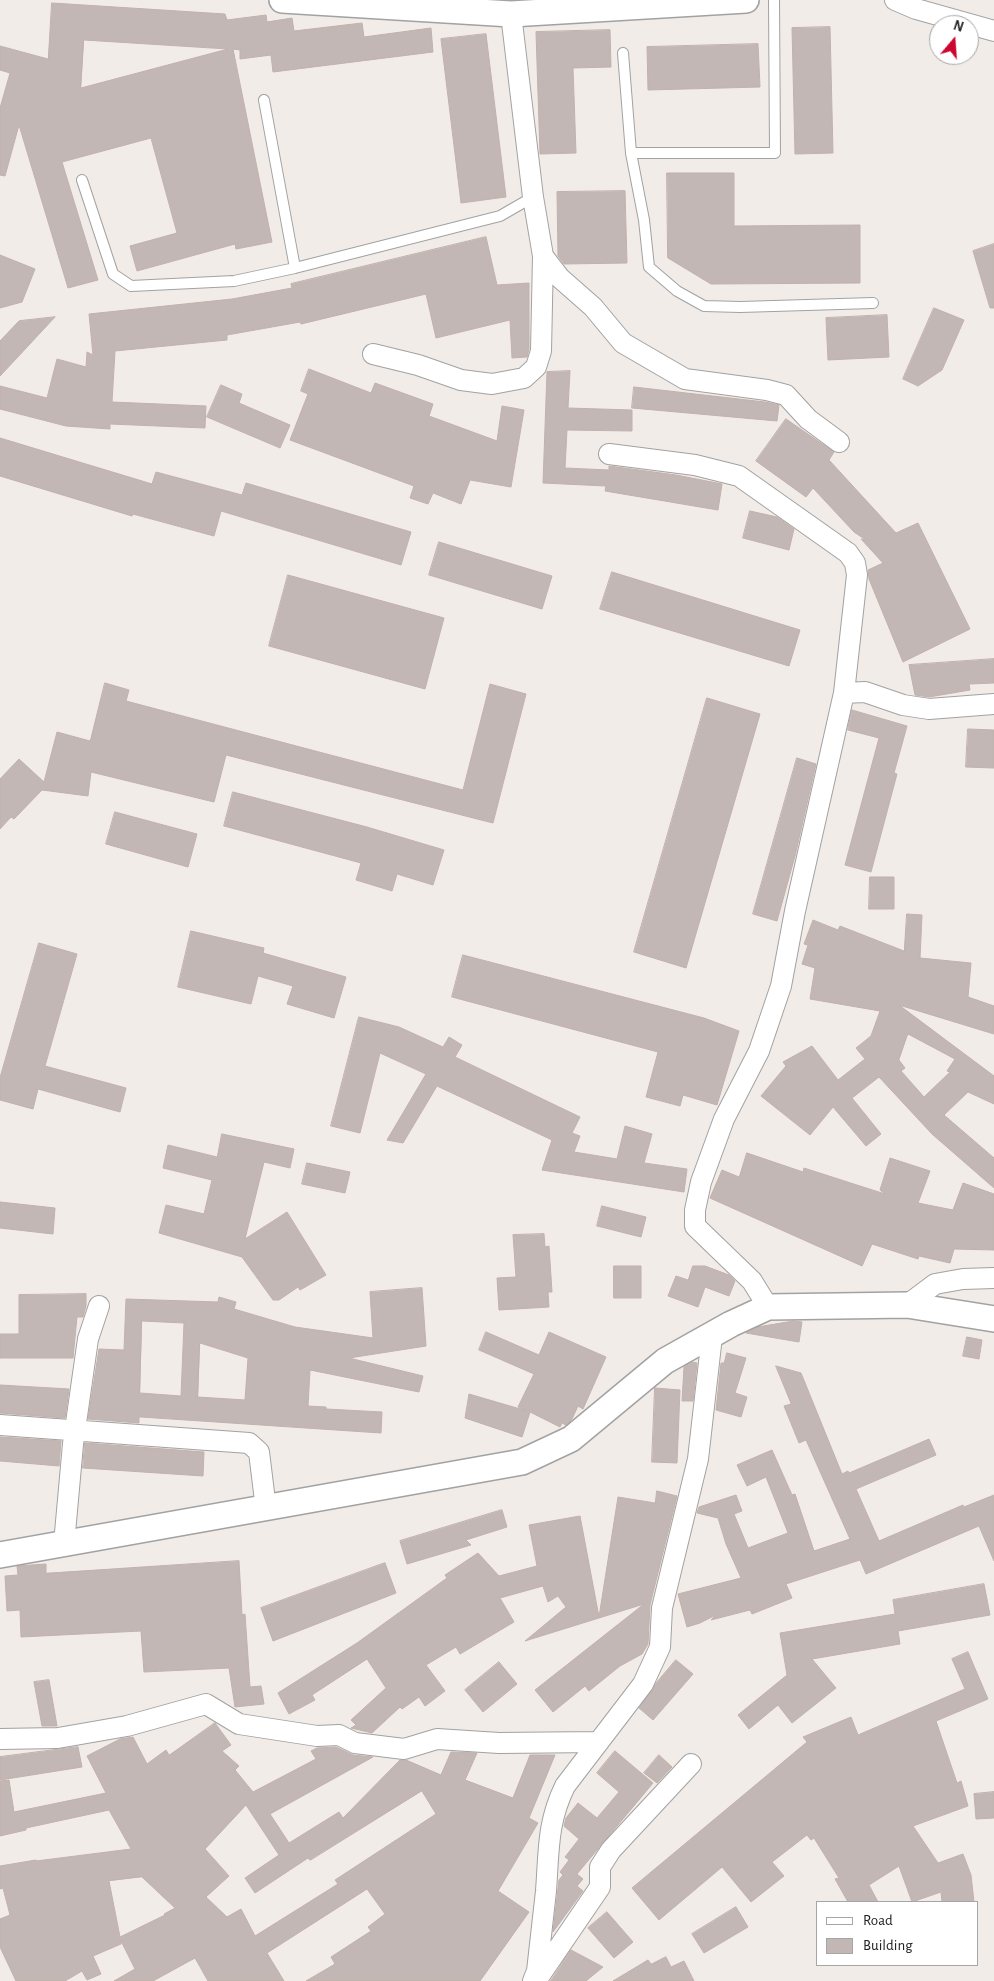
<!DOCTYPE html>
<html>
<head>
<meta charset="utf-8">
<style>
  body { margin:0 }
  #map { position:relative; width:994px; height:1981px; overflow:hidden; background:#f1ece8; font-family:"Alegreya Sans",sans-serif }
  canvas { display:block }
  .legend { position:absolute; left:816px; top:1901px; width:162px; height:65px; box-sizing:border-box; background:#fff; border:1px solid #a6a6a6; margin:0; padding:6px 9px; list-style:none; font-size:15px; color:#212121 }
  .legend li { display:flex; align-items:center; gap:10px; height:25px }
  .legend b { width:25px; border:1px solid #a6a6a6 }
  .north { position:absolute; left:929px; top:15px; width:50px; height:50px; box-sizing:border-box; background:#fff; border:1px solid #a6a6a6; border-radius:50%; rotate:18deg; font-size:14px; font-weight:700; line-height:20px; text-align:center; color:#212121 }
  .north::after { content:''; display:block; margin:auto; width:18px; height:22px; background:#cc062e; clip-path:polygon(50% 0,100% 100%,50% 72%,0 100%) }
</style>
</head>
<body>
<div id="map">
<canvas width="994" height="1981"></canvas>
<ul class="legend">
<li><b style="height:6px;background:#fff"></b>Road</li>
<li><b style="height:14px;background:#c2b7b4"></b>Building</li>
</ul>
<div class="north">N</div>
</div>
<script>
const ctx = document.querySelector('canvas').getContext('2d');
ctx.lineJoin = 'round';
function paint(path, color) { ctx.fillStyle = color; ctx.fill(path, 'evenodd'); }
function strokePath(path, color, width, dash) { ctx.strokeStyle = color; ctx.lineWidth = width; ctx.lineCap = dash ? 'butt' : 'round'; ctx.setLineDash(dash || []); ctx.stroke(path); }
const building = new Path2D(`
  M52,3L225,14L227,20L266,15L267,22L292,18L294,31L362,23L364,37L431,28L433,52L273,72L271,55L240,59V50L233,49L272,242L236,249L235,244L137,271L130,246L177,233L151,138L62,162L98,280L68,288L19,125L5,176L0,175V108L10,73L0,70V46L48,59ZM84,40L228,49L81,88Z
  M830,27L833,153L795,154L792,28Z
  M610,30L611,67L573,68L576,153L540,154L536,32Z
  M486,34L506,197L461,203L441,39Z
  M758,44L760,87L648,90L647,47Z
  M667,173H734V226L860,225V283L711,284L668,258Z
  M625,191L627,263L564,264L558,256L557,192Z
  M486,237L497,285L529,283V349L527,357L512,358L510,320L436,338L426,294L301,324L300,322L227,335V340L115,351L112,402L206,406L205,428L110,424V429L66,426L0,409V386L47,398L57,359L86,367L87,352L93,355L89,314L232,299L292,288L291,284Z
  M994,244V308H990L973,251Z
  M0,255L35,269L22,302L0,308Z
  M934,308L964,320L942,370L918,386L903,379Z
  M887,315L889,357L828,360L826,318Z
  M55,317L15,360L0,376V341L19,321Z
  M309,369L371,393L375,383L433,404L429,416L497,441L502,406L524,410L511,487L470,480L461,504L433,493L428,504L410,498L414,486L290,440L308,394L301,391Z
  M570,371L568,408L632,410V431L567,430L565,468L609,470V466L676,475L722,484L718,510L605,491L606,486L543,483L547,372Z
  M221,385L242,394L239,403L290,425L280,448L207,417Z
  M634,387L765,402L779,405L777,421L632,408Z
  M786,419L834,452L829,460L896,533L918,523L970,629L903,662L869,579L868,570L883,563L861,539L866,540L854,532L813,488L806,497L756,461Z
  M0,438L152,484L156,472L242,495L246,483L411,532L401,565L221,511L214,536L133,514L132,516L0,476Z
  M750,511L777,517L794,529L789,550L743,538Z
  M439,542L552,576L542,609L429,575Z
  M612,572L800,630L789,666L600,609Z
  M288,575L444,618L425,689L269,646Z
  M994,659V683L969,684L970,690L929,697L915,695L909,665Z
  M105,683L129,690L126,701L463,790L490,684L526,694L493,823L226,755L214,802L91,772L88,796L42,790L14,819L11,817L0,829V779L19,759L44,782L57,732L90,741Z
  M707,698L760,714L686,968L634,952Z
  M852,710L907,726L894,773L897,774L871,872L845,865L879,738L848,730Z
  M968,729L994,730V768L966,767Z
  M797,758L816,764L795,856L777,921L753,914Z
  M233,792L367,827L444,850L433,885L397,874L392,891L356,880L361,863L224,826Z
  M115,812L197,834L188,867L106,844Z
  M870,877H894V909H869Z
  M907,914L922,915L920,958L971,963L968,997L994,1006V1034L899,1005L994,1076V1104L968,1092L944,1115L994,1158V1188L932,1134L879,1077L852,1098L881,1134L866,1146L833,1107L810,1135L761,1096L786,1066L783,1062L812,1046L838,1080L865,1059L856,1048L871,1036L880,1011L810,999L815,968L802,964L808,945L804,944L813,920L838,930L840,926L904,951ZM908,1034L955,1059L947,1071L950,1072L924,1097L901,1071L905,1068L899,1060Z
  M191,931L264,948L263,953L346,977L334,1018L287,1004L293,986L258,976L251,1004L178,987Z
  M39,943L77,954L45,1066L126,1088L120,1112L38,1089L33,1109L0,1100V1078Z
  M463,955L704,1018L739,1031L717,1105L683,1095L680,1106L646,1097L658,1052L452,997Z
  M359,1017L399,1027L443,1047L449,1037L462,1045L455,1057L580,1117L572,1133L580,1136L574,1152L617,1159L625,1126L652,1134L644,1163L687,1169L684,1192L542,1170L552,1140L437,1086L403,1143L387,1140L426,1074L380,1053L360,1133L331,1126Z
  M222,1134L294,1149L290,1168L264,1162L245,1239L287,1212L326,1275L300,1290L298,1287L279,1300H273L242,1257L159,1233L166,1205L204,1214L212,1180L163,1168L168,1145L217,1157Z
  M747,1153L803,1172L804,1168L885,1194L880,1190L890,1158L930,1171L918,1203L953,1210L963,1183L994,1194V1250L954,1249L950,1263L919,1256L918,1259L872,1244L862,1266L710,1198L722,1170L739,1177Z
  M307,1163L350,1172L345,1193L302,1184Z
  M0,1202L55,1208L53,1234L0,1228Z
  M602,1206L646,1217L641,1237L597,1226Z
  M544,1234L545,1247L549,1246L552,1292H548L549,1307L499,1310L497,1278L516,1277L513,1235Z
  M614,1266H641V1298H614Z
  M693,1266H705L729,1275L735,1281L729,1296L705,1287L698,1307L668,1296L676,1276L688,1280Z
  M422,1288L426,1346L349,1358L423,1376L419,1392L310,1370L308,1406L326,1407V1409L382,1412L381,1433L141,1417H139V1423L88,1419L99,1349L124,1350L126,1299L218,1302L219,1297L236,1302L234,1309L295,1327L373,1338L370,1292ZM142,1321L184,1323L181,1396L140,1393ZM200,1343L248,1358L245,1400L198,1397Z
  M86,1294V1306L83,1317H77L73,1358H0V1334H19V1295Z
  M794,1321L802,1322L799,1342L746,1333L758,1327Z
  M486,1332L539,1355L549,1332L606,1357L583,1409L578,1406L572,1419L566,1425L562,1423L560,1427L530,1412L522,1437L465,1418L469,1394L527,1411L518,1407L534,1374L479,1350Z
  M967,1337L982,1340L979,1359L963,1356Z
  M727,1353L746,1358L735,1393L747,1397L741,1417L716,1410L721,1363H724Z
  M692,1362L697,1363L693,1401H682L684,1367Z
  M776,1366L801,1373L842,1474L848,1471L849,1473L929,1439L936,1455L856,1489L879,1541L963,1505L964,1507L994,1495V1561L979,1526L866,1574L860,1560L786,1584L792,1598L752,1614L750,1610L711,1620L716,1615L700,1623L687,1627L678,1594L741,1578L726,1544L718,1518L697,1513L699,1507L736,1495L742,1511L734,1514L748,1548L788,1533L766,1477L747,1486L737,1465L772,1450L792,1495L795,1494L814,1551L850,1539L806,1440L799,1443L784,1406L791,1404Z
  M0,1385L69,1389L65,1418L0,1413Z
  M655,1388L680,1390L677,1463L652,1462Z
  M0,1437L61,1441L59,1466L0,1461Z
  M85,1443L204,1452L203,1476L83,1468Z
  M657,1491L677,1496L650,1605L648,1644L642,1654L620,1666L589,1691L585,1686L553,1712L535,1690L644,1604L525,1641L566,1607L558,1596L548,1602L543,1586L500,1598L514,1622L460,1654L456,1647L426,1665L445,1691L425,1706L419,1697L402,1709L400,1707L372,1733L351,1728L356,1725L351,1720L386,1688L367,1659L312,1695L315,1700L289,1714L278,1693L357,1643L447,1578L445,1575L478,1553L499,1576L537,1566L529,1525L580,1516L599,1617L618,1497L655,1503Z
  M502,1510L507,1527L466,1540L471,1545L407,1564L400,1541Z
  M239,1561L242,1615L245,1614L250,1687L261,1686L264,1704L235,1707L229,1668L144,1672L141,1631L21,1637L20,1610L7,1611L5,1576L18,1575L17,1566L46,1564V1573Z
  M385,1563L396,1593L273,1641L261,1608Z
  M984,1584L990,1615L898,1631L900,1644L812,1659L836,1688L792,1723L778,1705L749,1729L738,1715L787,1675L780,1633L895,1614L893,1600Z
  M968,1652L988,1699L936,1721L957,1783L961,1781L968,1806L913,1826L938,1863L963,1854L971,1875L974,1902H942L941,1892L912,1902L899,1866L869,1885L878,1902H848L835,1879L839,1878L814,1838L811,1840L807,1835L772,1862L784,1876L751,1902L722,1867L659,1920L632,1888L807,1742L803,1737L851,1717L858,1735L965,1689L952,1659Z
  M676,1660L693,1674L653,1720L639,1708L657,1682Z
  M499,1662L517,1684L483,1712L465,1690Z
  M49,1680L57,1726H42L34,1682Z
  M215,1723L231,1745L222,1751L239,1766L235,1770L253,1792L316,1759L311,1751L317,1748L336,1747L353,1755L373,1757L270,1814L289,1843L339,1812L343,1818L400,1760H406L441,1775L451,1752L477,1753L465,1780L513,1798L530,1755H555L529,1818L538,1823L498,1891L529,1912L480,1981H306L335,1964L331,1957L371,1931L368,1927L385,1914L367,1889L267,1953L284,1981H208L195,1958L153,1981H114L135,1969L121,1941V1944L93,1956L101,1974L87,1980L82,1971L65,1981H16L0,1947V1919L10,1915L3,1888L0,1889V1866L36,1860V1861L131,1849L109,1810L26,1828V1830L0,1836V1781L9,1780L14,1812L106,1793L87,1756L120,1739L133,1737L147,1764L166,1750L169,1755ZM422,1791L436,1814L335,1880L338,1884L255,1936L241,1909L227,1917L206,1897L229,1876L205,1849L246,1805L279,1855L245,1878L255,1893L308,1858L310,1860ZM142,1877L175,1908L164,1914L165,1915L120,1937L109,1881Z
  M78,1747L82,1767L0,1780V1757Z
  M615,1751L653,1783L577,1874L583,1879L577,1886L583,1891L553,1932L559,1880L563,1875L560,1872L569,1860L565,1857L579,1839L564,1826L566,1818L578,1803L597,1818L619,1792L597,1773Z
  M659,1755L672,1767L657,1783L644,1773Z
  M994,1792V1818L976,1819L974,1794Z
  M736,1907L748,1927L704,1953L692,1934Z
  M607,1912L633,1942L614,1958L588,1928Z
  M571,1950L603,1967L586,1981H551Z
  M666,1957L671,1967L684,1961L694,1981H613L648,1960L651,1964Z`);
paint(building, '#c2b7b4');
strokePath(building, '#c3b0ab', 1);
const service = new Path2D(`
  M623,53L631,153L644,220L649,267L677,291L704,306L740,307L873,303
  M264,100L295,268
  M631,153H775L774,0
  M82,180L113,274L131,286L234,281L295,268L500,216L533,197`);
const minor = new Path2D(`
  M895,0L916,9L994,31
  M543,256L560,278L593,307L623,343L685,379L767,390L786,395L808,419L839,442
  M373,354L418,365L461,380L492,384L524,378L536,367L541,351L543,256L533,197L511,14
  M609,454L695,465L739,476L848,553L855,563L857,575L844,693
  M907,1305L935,1284L963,1279L994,1278
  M768,1307L752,1281L695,1226V1210L701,1182L724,1119L759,1051L781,986L795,911L844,693L865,692L903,705L929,709L994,704
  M0,1425L249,1443L259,1452L266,1509
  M64,1544L73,1444L88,1339L99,1306
  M0,1739L58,1738L127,1726L206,1704L239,1724L317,1736L339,1735L355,1743L404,1749L437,1739L499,1743L598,1742
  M533,1981L537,1971C540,1944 543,1917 546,1891C549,1851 547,1823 565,1786L643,1684L660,1647L662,1608L698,1459L712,1336
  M536,1981L600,1887V1867L611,1850L691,1764`);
const tertiary = new Path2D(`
  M282,0L511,14L746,0
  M0,1555L522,1462L571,1439L665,1361L731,1324L768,1307L907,1305L994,1319`);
strokePath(service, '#a2a2a2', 12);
strokePath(minor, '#a2a2a2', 22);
strokePath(tertiary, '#a2a2a2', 28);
strokePath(service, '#fff', 10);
strokePath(minor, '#fff', 20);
strokePath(tertiary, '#fff', 25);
</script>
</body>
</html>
